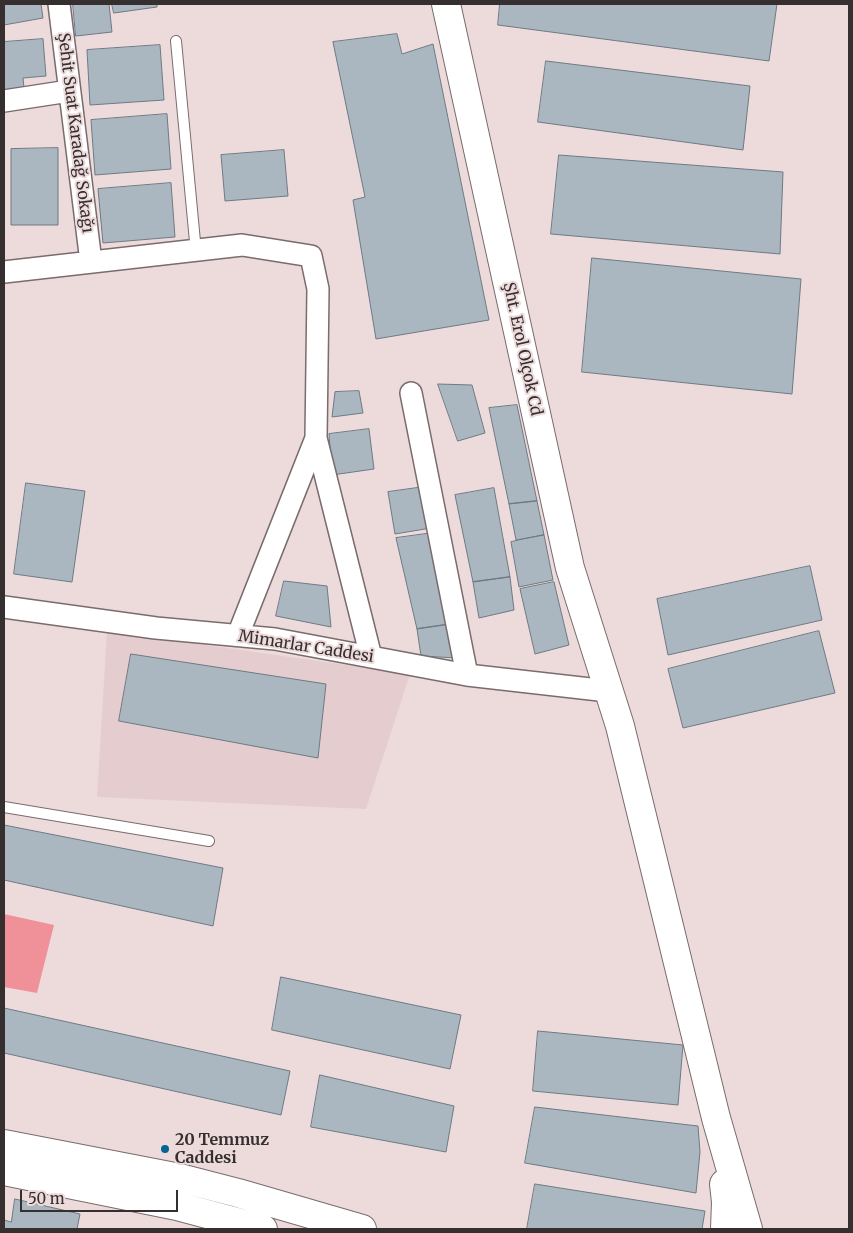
<!DOCTYPE html>
<html>
<head>
<meta charset="utf-8">
<style>
  body { margin:0 }
  #map { position:relative; width:853px; height:1233px; overflow:hidden; background:#eddbdc; font-family:Merriweather,serif }
  canvas { display:block }
  .frame { position:absolute; inset:0; border:5px solid #362f30; pointer-events:none }
  .scale { position:absolute; left:20px; top:1190px; width:158px; height:22px; box-sizing:border-box; border:2px solid #362f30; border-top:0; padding-left:6px; font-size:15px; line-height:18px; white-space:nowrap; color:#362f30; -webkit-text-stroke:4px #eddbdc; paint-order:stroke }
</style>
</head>
<body>
<div id="map">
<canvas width="853" height="1233"></canvas>
<div class="frame"></div>
<div class="scale">50 m</div>
</div>
<script>
const ctx = document.querySelector('canvas').getContext('2d');
ctx.lineJoin = 'round';
function paint(path, color) { ctx.fillStyle = color; ctx.fill(path, 'evenodd'); }
function strokePath(path, color, width, dash) { ctx.strokeStyle = color; ctx.lineWidth = width; ctx.lineCap = dash ? 'butt' : 'round'; ctx.setLineDash(dash || []); ctx.stroke(path); }
function drawText(font, color, halo, rows, align = 'center') {
  ctx.font = font + ' Merriweather,serif'; ctx.lineWidth = 4; ctx.setLineDash([]); ctx.textBaseline = 'middle'; ctx.strokeStyle = halo; ctx.fillStyle = color; for (const [text, x, y, turn = 0] of rows) {
    ctx.save(); ctx.translate(x, y); ctx.rotate((+turn || 0) * Math.PI / 180); ctx.textAlign = isNaN(turn) ? turn : align; if (halo) ctx.strokeText(text, 0, 0); ctx.fillText(text, 0, 0); ctx.restore();
  }
}
paint(new Path2D(`
  M107,631L410,674L366,809L97,797Z`), '#e5ccce');
paint(new Path2D(`
  M4,914L54,925L37,993L4,987Z`), '#f0919a');
const building = new Path2D(`
  M4,4H41L43,18L4,25Z
  M73,4H109L112,32L76,36Z
  M112,4H157V7L114,13Z
  M500,4H777L769,61L498,25Z
  M397,34L402,54L433,44L489,320L376,339L353,200L365,197L333,42Z
  M43,39L46,76L23,78L24,88L4,90V42Z
  M160,45L164,100L90,105L87,50Z
  M546,61L750,86L743,150L538,122Z
  M167,114L171,169L95,175L91,120Z
  M58,148V225H11V149Z
  M284,150L288,196L225,201L221,155Z
  M559,155L783,172L780,254L551,234Z
  M171,183L175,237L103,243L98,189Z
  M592,258L801,279L792,394L582,372Z
  M438,384L472,385L485,433L458,441Z
  M359,391L363,413L332,417L335,392Z
  M517,405L537,501L509,504L489,408Z
  M369,429L374,469L332,475L329,434Z
  M26,483L85,491L72,582L14,574Z
  M424,487L431,528L395,534L388,492Z
  M494,488L510,577L473,582L455,495Z
  M537,501L544,535L516,540L509,504Z
  M433,533L451,624L417,629L396,538Z
  M544,535L553,580L519,587L511,542Z
  M810,566L822,620L668,655L657,599Z
  M510,577L514,610L479,618L473,582Z
  M284,581L327,586L331,627L276,616Z
  M554,582L569,645L535,654L520,589Z
  M451,624L457,658L421,656L417,629Z
  M819,631L835,693L683,728L668,669Z
  M131,654L326,684L318,758L119,721Z
  M4,825L223,868L213,926L4,880Z
  M281,977L461,1015L450,1069L272,1030Z
  M4,1008L290,1071L281,1115L4,1053Z
  M538,1031L683,1045L678,1105L533,1091Z
  M320,1075L454,1106L446,1152L311,1127Z
  M535,1107L698,1126L700,1152L696,1193L525,1163Z
  M535,1184L705,1211L702,1229H527Z
  M15,1199L80,1214L77,1229H4V1220L11,1222Z`);
paint(building, '#aab6c0');
strokePath(building, '#6e7a83', 1);
const lane = new Path2D(`
  M176,41L196,252
  M4,807L209,841`);
const street = new Path2D(`
  M59,4L91,262
  M4,101L69,91
  M4,272L242,245L311,256L318,289L316,438L238,635
  M411,393L467,675
  M316,438L371,657
  M4,607L156,628L275,639L467,675L608,691`);
const secondary = new Path2D(`
  M446,4L570,568L620,726L716,1118L748,1229
  M4,1144L180,1178L238,1193L362,1229
  M4,1171L177,1206L263,1229
  M724,1184L726,1202L725,1229`);
strokePath(lane, '#7a6b6c', 12);
strokePath(street, '#7a6b6c', 24);
strokePath(secondary, '#7a6b6c', 30);
strokePath(lane, '#fff', 10);
strokePath(street, '#fff', 21);
strokePath(secondary, '#fff', 28);
for (const [x, y, r, color] of [
  [165,1149,5,"#046493"]
]) { const dot = new Path2D(); dot.arc(x, y, r, 0, 2 * Math.PI); ctx.fillStyle = color; ctx.fill(dot); strokePath(dot, '#eddbdc', 2); }
drawText('16px', '#362f30', '#eddbdc', [
  ["Şehit Suat Karadağ Sokağı",75,133,83],
  ["Şht. Erol Olçok Cd",522,349,78],
  ["Mimarlar Caddesi",306,647,9]
]);
drawText('bold 16px', '#362f30', '#eddbdc', [
  ["20 Temmuz",175,1140],
  ["Caddesi",175,1158]
], 'left');
</script>
</body>
</html>
